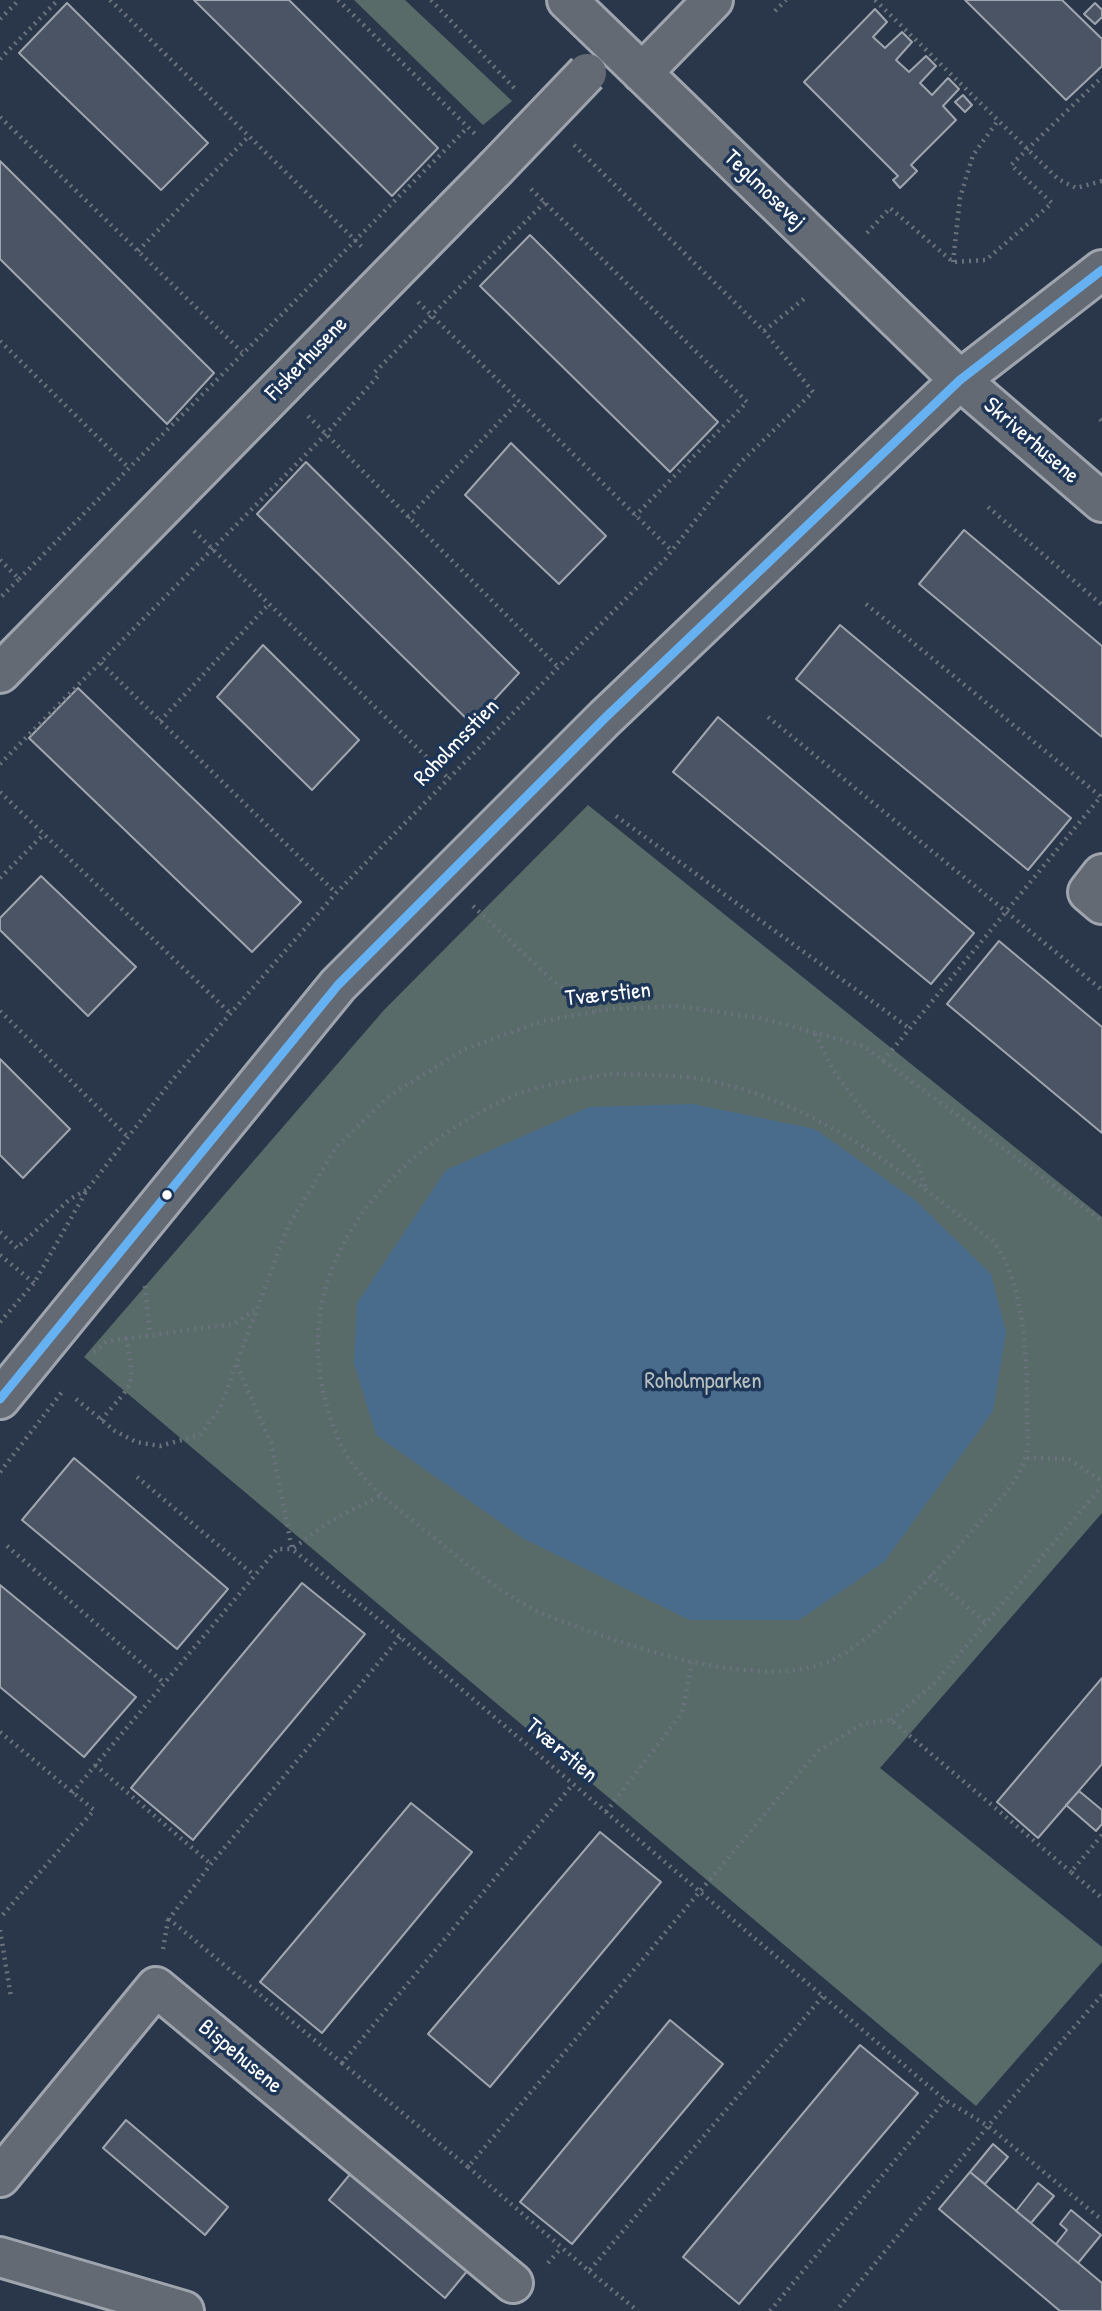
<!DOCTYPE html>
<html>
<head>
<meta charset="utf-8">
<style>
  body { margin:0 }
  canvas { display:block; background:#2a374a }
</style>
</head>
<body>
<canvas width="1102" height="2311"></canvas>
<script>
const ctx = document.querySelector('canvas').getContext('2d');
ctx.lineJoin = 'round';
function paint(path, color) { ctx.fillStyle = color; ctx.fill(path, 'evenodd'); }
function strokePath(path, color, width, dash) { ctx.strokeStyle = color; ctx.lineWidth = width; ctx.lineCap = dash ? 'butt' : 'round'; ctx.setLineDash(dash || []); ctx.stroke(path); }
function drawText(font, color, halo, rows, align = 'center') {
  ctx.font = font + ' "Patrick Hand",sans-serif'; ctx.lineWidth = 7; ctx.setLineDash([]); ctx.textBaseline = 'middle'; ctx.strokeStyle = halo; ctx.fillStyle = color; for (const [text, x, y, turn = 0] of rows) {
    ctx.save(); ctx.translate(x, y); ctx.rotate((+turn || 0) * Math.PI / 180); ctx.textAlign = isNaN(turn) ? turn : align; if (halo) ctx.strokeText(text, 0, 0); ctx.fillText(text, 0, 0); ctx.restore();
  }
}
paint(new Path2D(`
  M354,0H405L512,101L483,125Z
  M588,805L1102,1217V1513L880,1768L1102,1947V1962L976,2106L84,1357L384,1010Z`), '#586b69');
paint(new Path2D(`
  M693,1104L815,1129L916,1201L991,1274L1006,1332L993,1411L884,1562L799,1620H690L524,1539L376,1435L354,1363L357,1303L446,1170L589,1107Z`), '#4a6c8c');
const building = new Path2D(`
  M194,0H289L438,148L392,196Z
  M965,0H1062L1102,39V66L1066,100Z
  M67,3L208,143L161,190L19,53Z
  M1095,3L1102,10V17L1095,24L1084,14Z
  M875,9L887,22L873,37L885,48L902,32L912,42L896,60L909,72L926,56L936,66L920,83L932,95L948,78L959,89L943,106L956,120L911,165L917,171L900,188L893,180L898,176L804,82Z
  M963,95L972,105L965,112L955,102Z
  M0,161L214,373L167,424L0,259Z
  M530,235L718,422L670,472L480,286Z
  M511,443L606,536L559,584L465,495Z
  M306,462L519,673L472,724L257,514Z
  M964,530L1102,646V737L919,584Z
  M840,625L1071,818L1028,870L796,679Z
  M263,645L359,740L312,790L217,697Z
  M78,688L301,902L252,952L29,738Z
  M718,717L974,933L931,984L673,772Z
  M41,876L136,967L88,1016L0,930V918Z
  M999,941L1102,1027V1133L947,1004Z
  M0,1059L70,1129L23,1178L0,1155Z
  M74,1458L228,1589L177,1649L22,1520Z
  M302,1583L365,1634L193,1840L131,1788Z
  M0,1585L136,1697L84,1757L0,1687Z
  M1102,1678V1764L1038,1838L997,1802Z
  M1079,1791L1102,1810V1824L1096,1831L1066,1805Z
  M411,1803L472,1852L322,2033L260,1982Z
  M600,1832L661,1882L490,2087L428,2034Z
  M670,2020L723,2064L572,2244L520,2202Z
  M860,2045L918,2093L739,2304L683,2257Z
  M126,2120L228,2207L205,2235L103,2148Z
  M993,2144L1008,2157L985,2184L970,2172Z
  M970,2172L1102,2283V2311H1060L939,2209Z
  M351,2173L468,2270L445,2298L329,2200Z
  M1038,2183L1054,2196L1031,2223L1016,2211Z
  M1071,2210L1101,2235L1078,2263L1056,2244L1067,2230L1060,2224Z`);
paint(building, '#4a5464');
strokePath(building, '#9fa5ae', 2);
const minor = new Path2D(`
  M567,0L960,380L1102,502
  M642,73L713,0
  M0,673L495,169
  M1102,874L1088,892L1102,904
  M0,1399L338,985L605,718L960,380L1102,270
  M0,2177L156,1987L513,2283
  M0,2257L184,2311`);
strokePath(minor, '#9fa5ae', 44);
strokePath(new Path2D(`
  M110,0L362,247
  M338,0L475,134
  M431,0L517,91
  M875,0L1058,179L1076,188L1102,181
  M775,11L786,0
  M0,19L19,0
  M0,59L58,0
  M0,117L242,352
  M574,145L764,331L805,298
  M531,189L747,402L635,516
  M867,233L890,208L953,262L986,260L1052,203L1011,165L1102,77
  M138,251L249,136
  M953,262L960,198L973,155L997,122
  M418,302L672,551
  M0,341L128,467
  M375,372L545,202
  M308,416L557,666
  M1100,419L1102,421
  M988,507L1102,605
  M408,518L519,401
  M194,531L447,777
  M0,560L19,579L0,598
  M19,579L468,127
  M866,604L1100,796
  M101,663L336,893
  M768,717L1102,990
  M160,721L269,604
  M0,764L326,434L379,375
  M0,792L231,1014
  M616,816L909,1028
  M0,878L44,834
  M473,906L553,981L596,1011
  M0,1011L128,1137
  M815,1034L833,1070L869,1118L918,1164L926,1190
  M883,1061L1102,795
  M610,1074C645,1075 682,1074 716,1082C823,1107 910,1177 995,1243C1026,1291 1027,1359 1027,1414C1027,1429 1030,1449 1024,1462C1016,1483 1001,1498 987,1514C953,1553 873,1644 828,1662C760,1689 641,1651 576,1626C561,1621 545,1616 531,1608C493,1588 461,1559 427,1532C398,1508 366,1487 346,1454C334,1434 327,1409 322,1386C296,1254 396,1150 508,1098C539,1084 577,1080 610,1074Z
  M0,1232L17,1248L70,1199L86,1190
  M0,1255L34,1283
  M145,1286L150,1334
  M0,1322L34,1283L87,1190L173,1079L336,893L666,558L741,462L813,392L764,331
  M94,1352L107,1341L234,1324L254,1310
  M237,1365L271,1443L292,1549L400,1637L945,2100L988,2126L836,2311
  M76,1399L115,1431L136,1442L160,1446L200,1435L220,1408L288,1226L337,1146L389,1096L465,1049L543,1021L610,1009L678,1006L761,1018L863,1046L1102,1221
  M101,1420C134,1381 136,1389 126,1338
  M1027,1458L1069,1459L1102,1481
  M0,1472L62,1392
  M137,1477L254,1575
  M7,1546L164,1683
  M930,1575L986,1623
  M400,1637L211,1864L169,1919L342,2063L573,1784
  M891,1720L935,1683L1102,1486
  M0,1732L94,1810L0,1918
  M95,1765L211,1864
  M72,1793L277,1549H292L332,1520L382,1495
  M606,1812L682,1713L692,1663
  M1102,1835L1071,1872L1102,1898
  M0,1930L11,1997
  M163,1949L168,1920
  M1102,1995L988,2126L1102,2220
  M342,2063L468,2167L818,1751L862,1724L891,1720L1071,1872
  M468,2167L589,2271L823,1996
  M548,2263L561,2248
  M589,2271L638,2311
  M770,2311L945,2100`), '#6a727c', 4.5, [2, 5]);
strokePath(minor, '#636a74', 38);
const minorBridge = new Path2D(`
  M495,169L587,73`);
strokePath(minorBridge, '#9fa5ae', 44, []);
strokePath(minorBridge, '#636a74', 38);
strokePath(new Path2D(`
  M0,1399L338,985L605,718L960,380L1102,270`), '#66b1f2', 9);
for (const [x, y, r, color] of [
  [167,1195,6,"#fff"]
]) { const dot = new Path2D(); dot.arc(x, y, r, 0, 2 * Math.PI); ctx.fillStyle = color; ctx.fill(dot); strokePath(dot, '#1d3557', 2.5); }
drawText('23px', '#fff', '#1d3557', [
  ["Teglmosevej",764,190,44],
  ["Fiskerhusene",307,359,-46],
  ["Skriverhusene",1031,441,41],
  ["Roholmsstien",457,743,-46],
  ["Tværstien",608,995,-6],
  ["Tværstien",561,1751,40],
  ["Bispehusene",240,2057,40]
]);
drawText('23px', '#b7c0be', '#1d3557', [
  ["Roholmparken",703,1382]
]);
</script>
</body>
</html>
